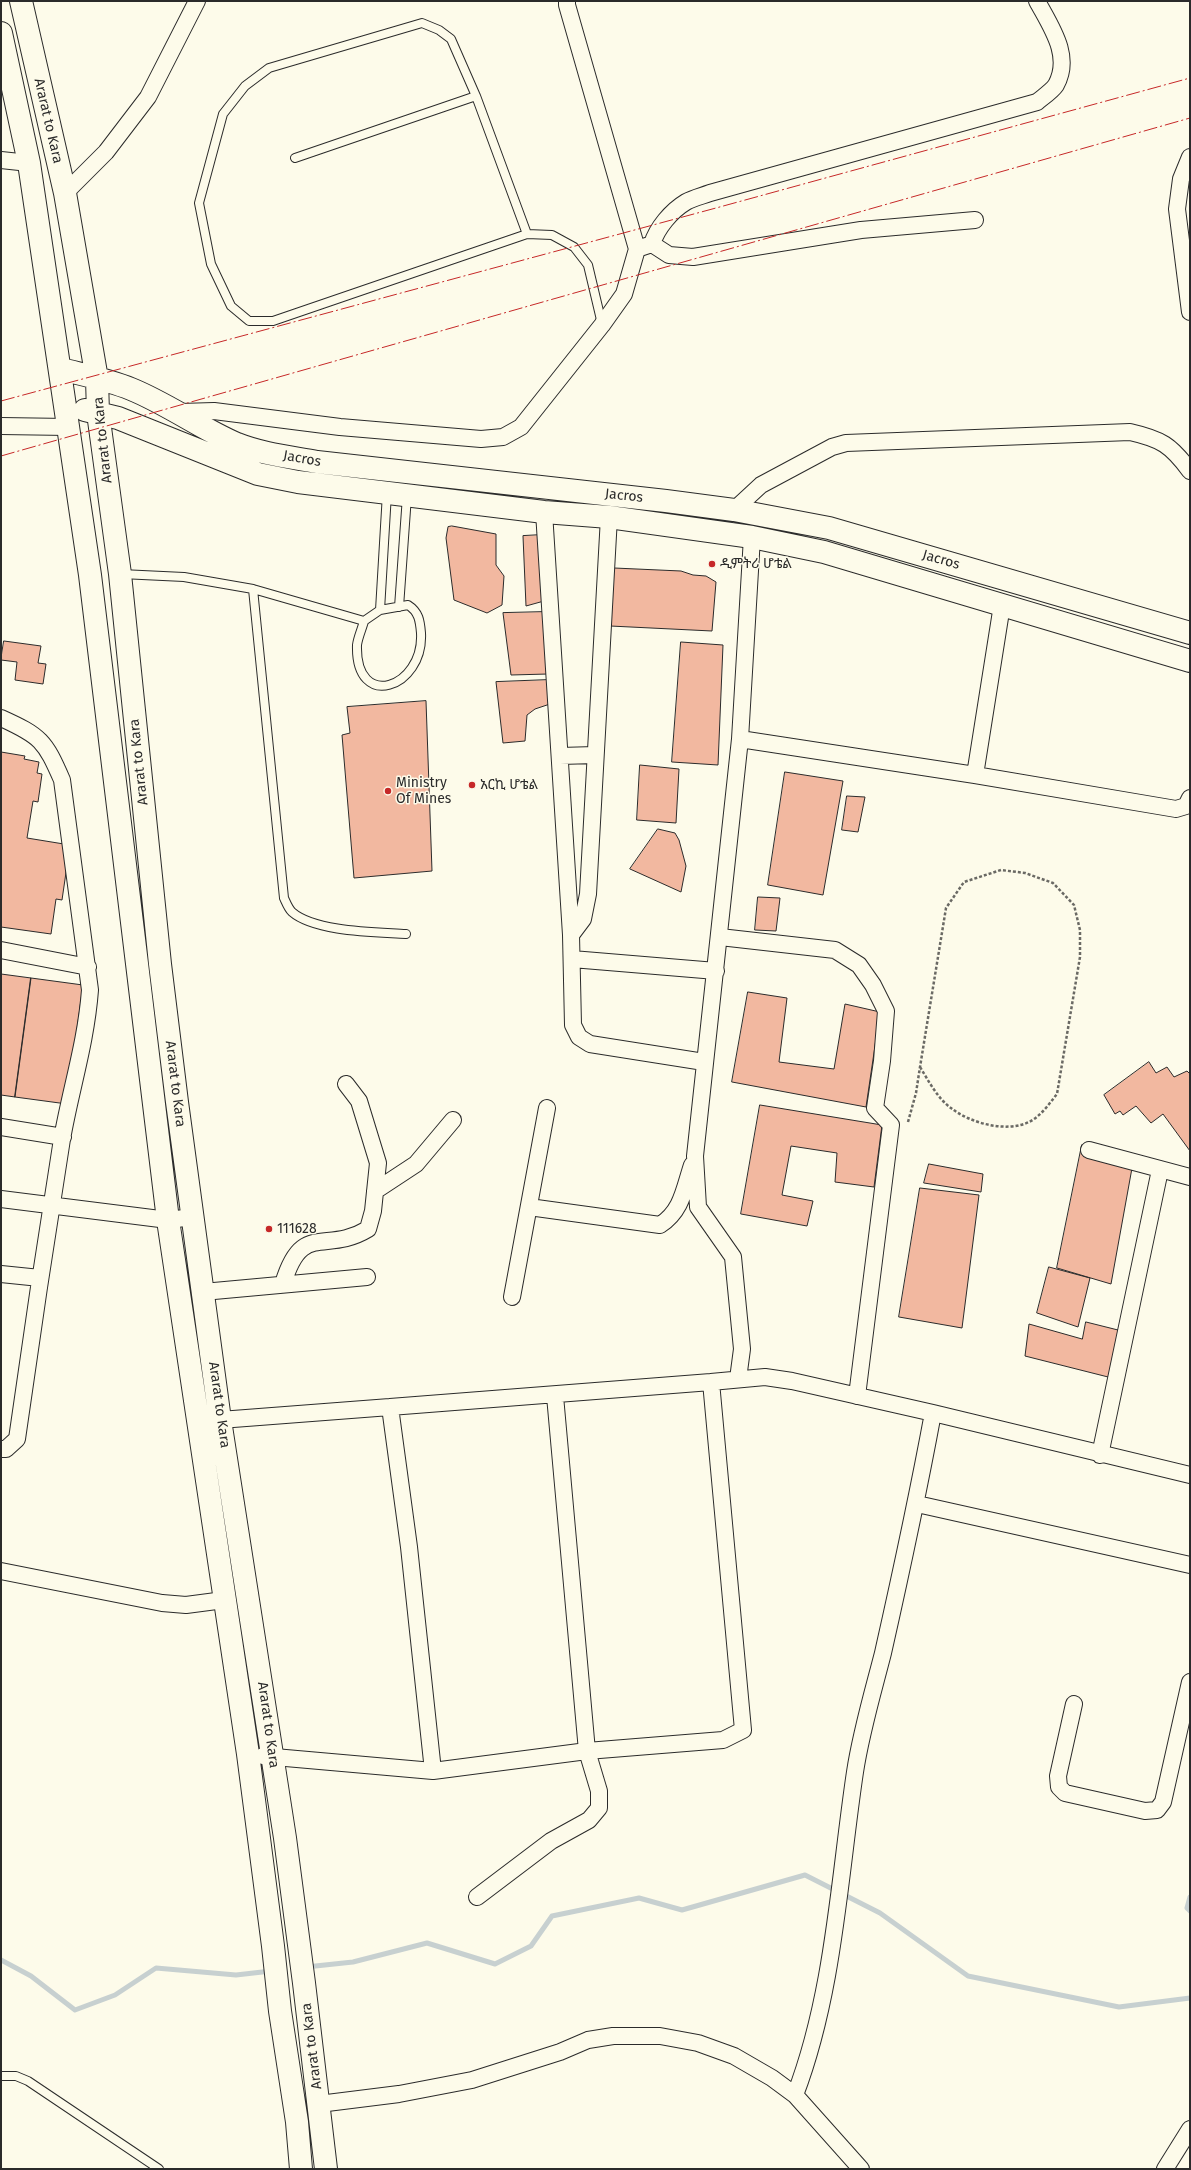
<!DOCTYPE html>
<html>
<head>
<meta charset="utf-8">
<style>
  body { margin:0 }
  #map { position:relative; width:1191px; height:2170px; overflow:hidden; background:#fdfbea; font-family:"Fira Sans",sans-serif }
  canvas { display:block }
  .frame { position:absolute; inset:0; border:2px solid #2b2b2b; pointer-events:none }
</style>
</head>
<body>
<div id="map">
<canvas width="1191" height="2170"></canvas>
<div class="frame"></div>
</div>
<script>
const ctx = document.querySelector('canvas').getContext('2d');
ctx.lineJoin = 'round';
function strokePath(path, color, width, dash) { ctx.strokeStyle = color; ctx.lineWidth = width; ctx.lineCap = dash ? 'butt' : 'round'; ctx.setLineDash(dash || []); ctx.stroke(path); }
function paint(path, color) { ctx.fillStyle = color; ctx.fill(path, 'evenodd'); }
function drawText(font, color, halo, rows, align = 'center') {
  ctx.font = font + ' "Fira Sans","Noto Sans Ethiopic",sans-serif'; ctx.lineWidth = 3; ctx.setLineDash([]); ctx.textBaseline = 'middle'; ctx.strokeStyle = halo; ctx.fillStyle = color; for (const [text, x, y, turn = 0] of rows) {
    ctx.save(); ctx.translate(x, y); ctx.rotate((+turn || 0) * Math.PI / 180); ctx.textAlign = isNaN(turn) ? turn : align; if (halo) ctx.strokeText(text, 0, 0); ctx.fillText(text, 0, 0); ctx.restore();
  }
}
strokePath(new Path2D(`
  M1190,1897L1187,1908L1190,1911
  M1,1960L31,1976L75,2010L115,1995L156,1968L236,1975L271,1971
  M306,1967L353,1962L427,1943L495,1964L531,1946L552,1916L639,1898L682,1910L805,1875L880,1913L968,1976L1119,2007L1190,1998`), '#c7d0d0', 5);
const building = new Path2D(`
  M452,526L496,534V565L504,576L502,605L487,613L454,600L446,538L448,527Z
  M541,535L544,601L526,606L523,536Z
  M614,568L681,571L693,575L706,576L716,582L712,631L610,626Z
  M544,612L548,674L511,675L503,613Z
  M4,641L41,646L38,663L46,664L43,684L15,680L17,662L1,660Z
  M681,642L723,645L718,765L672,762Z
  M548,680L550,704L535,709L527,715L525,741L503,743L496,682Z
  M426,701L432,871L354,878L342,735L350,733L347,707Z
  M1,752L25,756L24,759L39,762L37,773L42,774L38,802L33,801L27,838L70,845L62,900L56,899L51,934L1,927Z
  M640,765L679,769L676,823L637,820Z
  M785,772L843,781L823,895L768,885Z
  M847,796L865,797L858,832L842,830Z
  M658,829L675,833L679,840L686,866L681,892L630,869Z
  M758,897L780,898L776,931L755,930Z
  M1,974L31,978L15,1097L1,1095Z
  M31,978L83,985L67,1104L15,1097Z
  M748,992L787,998L779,1062L834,1069L845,1004L880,1012L866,1107L732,1082Z
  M1149,1062L1156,1073L1167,1067L1174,1077L1187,1071L1190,1074V1151L1163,1114L1151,1123L1136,1106L1123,1115L1120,1111L1115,1114L1104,1095Z
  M760,1105L882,1125L874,1187L835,1182L837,1153L791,1146L782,1195L813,1201L807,1226L741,1214Z
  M1082,1145L1134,1157L1111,1284L1057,1268Z
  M929,1164L983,1174L981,1192L924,1183Z
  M920,1188L979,1195L962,1328L899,1317Z
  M1049,1267L1090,1278L1078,1327L1037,1313Z
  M1086,1322L1126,1332L1116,1379L1025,1356L1029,1324L1082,1339Z`);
paint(building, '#f2b8a0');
strokePath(building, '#2b2b2b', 1);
const lane = new Path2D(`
  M295,158L476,96
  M527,234L273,321H249L231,306L211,264L199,203L223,114L245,86L269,68L422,23L439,30L451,39L476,96L527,234L552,235L574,247L588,265L602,324
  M121,574L184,577L253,589L284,898C286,902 288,908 292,912C315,932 376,932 406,934
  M253,589L364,621L380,610L408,605C419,612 420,621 421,633C424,688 355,712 357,645C358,637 362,629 364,621
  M399,607L407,496
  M380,610L387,493
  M1,2076H16L28,2081L159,2169`);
const street = new Path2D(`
  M1190,157L1181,179L1177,209L1190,312
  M1,160L29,163
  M65,193L106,152L148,97L197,1
  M652,244L669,255L693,257L861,230L975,220
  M637,249L652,244C657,228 671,211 686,202C693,198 702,196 710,193L1037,102C1043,97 1052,91 1056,85C1072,56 1051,27 1037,1
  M180,412L214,411L340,427L481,439L503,437L521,427L602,325L624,294L637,249L567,5V1
  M1,426L68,427
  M734,510L761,485L832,447L846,443L1130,432C1161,439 1171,445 1190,471
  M544,512L571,935L573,1025L579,1037L590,1044L704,1062
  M1,718C41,736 45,741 62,780L90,990C86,1043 71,1088 62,1139C46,1239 31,1339 17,1439L6,1449H1
  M740,739L975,775L1176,809L1186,806L1190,798
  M560,756L595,755
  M975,775L1002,605
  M571,935L583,919L588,894L609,517
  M720,937L835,950L859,965L873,985L886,1011L882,1061L875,1108L891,1125L857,1396
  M1,950L88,967
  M572,959L716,971
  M1,1127L63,1137
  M1089,1150L1190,1177
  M375,1191L416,1164L453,1120
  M1,1199L168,1220L193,1217
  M529,1207L660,1225C682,1211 684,1189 692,1165
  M1,1274L40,1278
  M283,1284C302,1220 325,1255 368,1229L373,1211L378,1163L359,1101L346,1084
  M203,1292L367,1277
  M512,1297L547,1108
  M738,1379L742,1349L733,1257L698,1207L695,1156L740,739L752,537
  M711,1382L765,1377L792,1381L933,1413L1190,1475
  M220,1420L390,1407
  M1100,1455L1160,1170
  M917,1504L1190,1565
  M1,1571L162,1603L186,1605L224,1600
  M1074,1704L1058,1776L1059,1787L1065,1793L1145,1811L1157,1810L1163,1802L1190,1682
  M263,1756L433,1771L587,1751L723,1740L743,1730L711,1382L390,1407L409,1547L433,1771
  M477,1897L551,1841L589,1820L599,1808V1791L587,1751L555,1396
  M795,2095C834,1993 839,1879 855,1772C861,1732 873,1692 883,1653C901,1573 918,1494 933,1413
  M319,2104L399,2094L472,2080L560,2052L588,2040L613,2036H660L698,2043L734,2056L772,2078L795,2095L861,2169
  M1165,2169L1190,2129`);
const primary = new Path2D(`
  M21,1L65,193L97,379L98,413L120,574L160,964L177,1102L220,1420L285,1838L304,1983L326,2169
  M1,33L29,163L90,575L168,1220L248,1754L273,1946L280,2011L297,2122L301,2169
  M61,369C84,375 109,380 131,389C168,404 200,428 237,444C262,454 290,457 317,462L666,501L734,510L829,528L1190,633
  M85,410L118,418L258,474L298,482L544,512L609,517L752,537L824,552L1190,661`);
strokePath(lane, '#2b2b2b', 10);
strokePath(street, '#2b2b2b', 18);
strokePath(primary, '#2b2b2b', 24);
strokePath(new Path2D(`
  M908,1122L916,1093L920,1067L946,908L964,882L1001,870L1025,873L1053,883L1074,905L1080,930V957L1057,1094C1049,1104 1041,1116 1029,1122C1006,1133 970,1123 951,1108C938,1099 928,1080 920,1067`), '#6a6964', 2.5, [3, 2]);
strokePath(lane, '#fdfbea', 8);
strokePath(street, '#fdfbea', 16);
strokePath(primary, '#fdfbea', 22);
strokePath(new Path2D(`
  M1,401L716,208L1190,78
  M1,456L1190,118`), '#c62828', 1, [14, 3, 2, 3]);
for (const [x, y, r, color] of [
  [712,564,4,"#c62828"],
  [472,785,4,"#c62828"],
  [388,791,4,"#c62828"],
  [269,1229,4,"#c62828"]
]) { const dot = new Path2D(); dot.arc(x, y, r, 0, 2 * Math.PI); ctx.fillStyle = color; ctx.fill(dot); strokePath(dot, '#fdfbea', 1.5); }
drawText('14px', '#2b2b2b', '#fdfbea', [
  ["Ararat to Kara",48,121,77],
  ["Ararat to Kara",103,440,-96],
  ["Jacros",302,459,10],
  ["Jacros",624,496,6],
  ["Jacros",941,560,16],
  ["Ararat to Kara",139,762,-96],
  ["Ararat to Kara",175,1084,83],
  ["Ararat to Kara",219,1405,82],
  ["Ararat to Kara",268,1725,82],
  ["Ararat to Kara",312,2046,-97]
]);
drawText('14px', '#2b2b2b', '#fdfbea', [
  ["ዲምትሪ ሆቴል",720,564],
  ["Ministry",396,783],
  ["Of Mines",396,799],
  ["አርኪ ሆቴል",480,785],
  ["111628",277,1229]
], 'left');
</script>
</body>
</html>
